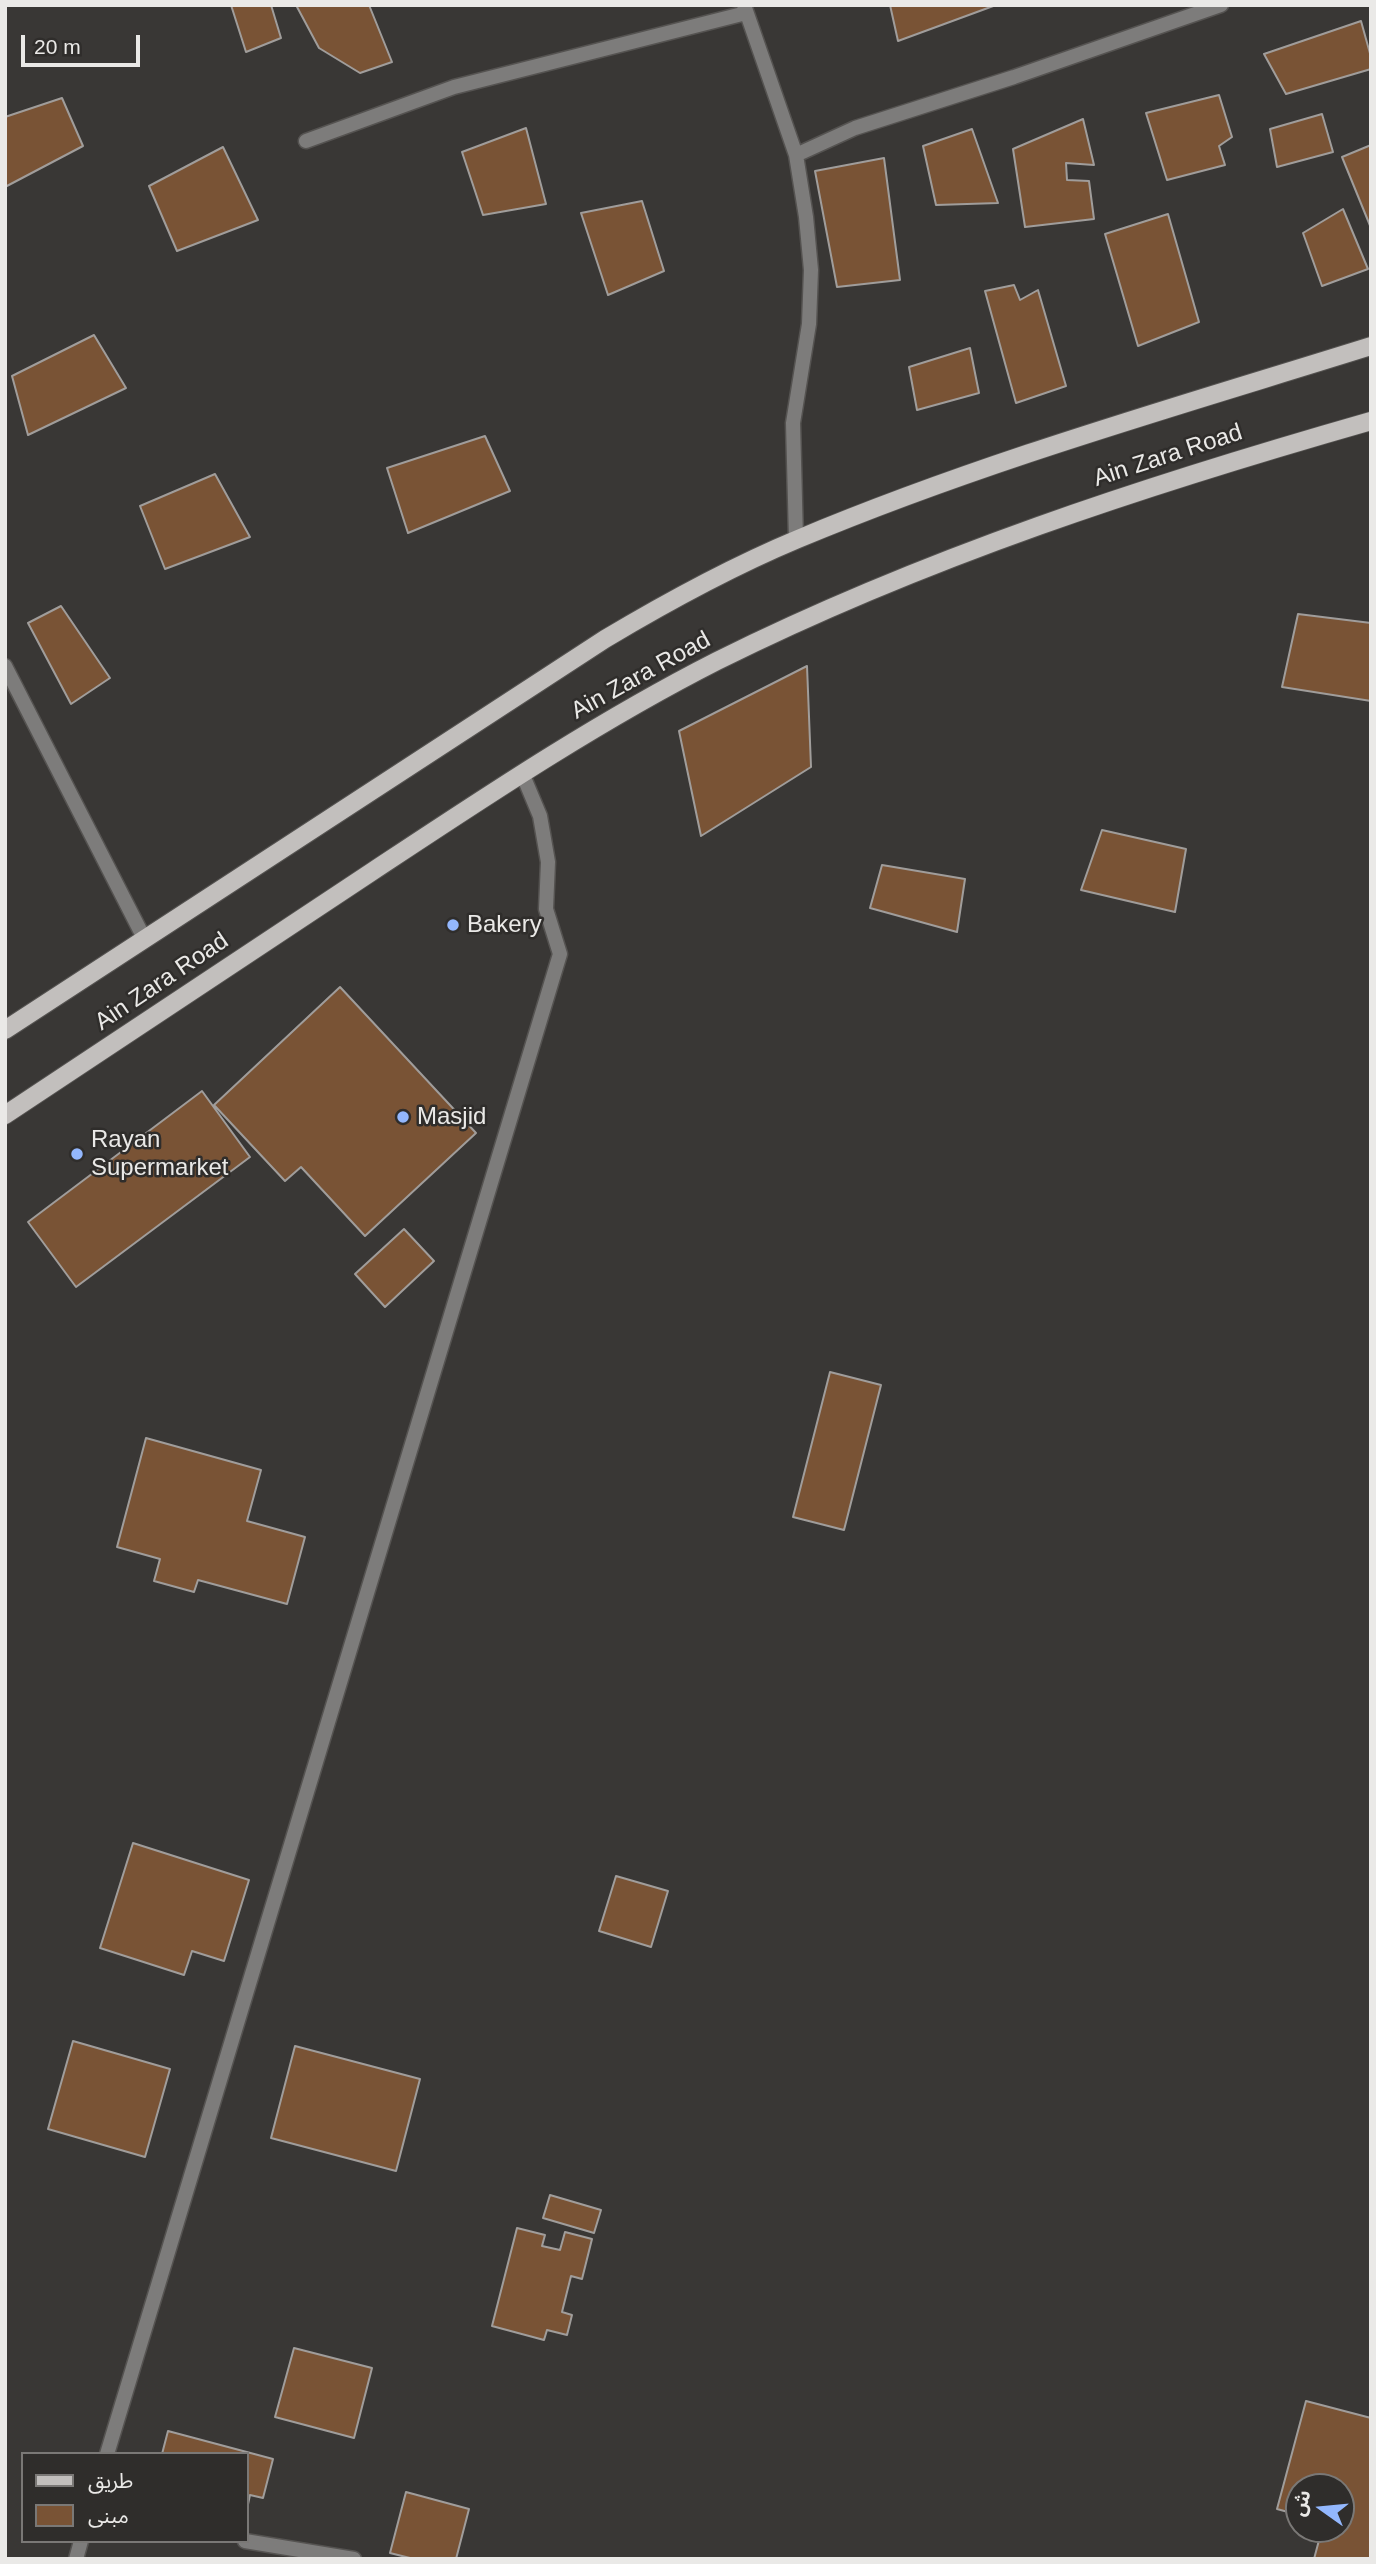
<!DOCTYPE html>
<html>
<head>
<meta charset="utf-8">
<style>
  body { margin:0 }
  #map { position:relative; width:1376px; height:2564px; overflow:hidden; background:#393735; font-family:Helvetica,"Noto Sans Arabic",sans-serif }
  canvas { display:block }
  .frame { position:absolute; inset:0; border:7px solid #eae9e7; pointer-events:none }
  .legend { position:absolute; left:21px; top:2452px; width:228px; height:91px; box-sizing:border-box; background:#2f2d2b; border:2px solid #7a7876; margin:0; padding:9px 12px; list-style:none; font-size:21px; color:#eae9e7 }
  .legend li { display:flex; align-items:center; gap:14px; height:35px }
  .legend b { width:35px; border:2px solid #7a7876 }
  .north { position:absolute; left:1285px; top:2473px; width:70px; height:70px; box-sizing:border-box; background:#2f2d2b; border:2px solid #7a7876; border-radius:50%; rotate:285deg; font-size:19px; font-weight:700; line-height:28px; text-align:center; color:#eae9e7 }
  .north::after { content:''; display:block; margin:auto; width:24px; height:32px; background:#93b7fd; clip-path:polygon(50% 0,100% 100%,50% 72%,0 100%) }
  .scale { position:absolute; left:21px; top:35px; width:119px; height:32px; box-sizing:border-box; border:4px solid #eae9e7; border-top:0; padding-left:9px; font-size:21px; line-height:24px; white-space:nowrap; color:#eae9e7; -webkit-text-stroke:5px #2f2d2b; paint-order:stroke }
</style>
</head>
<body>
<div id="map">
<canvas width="1376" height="2564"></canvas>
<div class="frame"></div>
<ul class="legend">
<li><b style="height:9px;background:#c2bfbd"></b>طريق</li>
<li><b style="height:19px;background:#795335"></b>مبنى</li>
</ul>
<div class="north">ش</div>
<div class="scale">20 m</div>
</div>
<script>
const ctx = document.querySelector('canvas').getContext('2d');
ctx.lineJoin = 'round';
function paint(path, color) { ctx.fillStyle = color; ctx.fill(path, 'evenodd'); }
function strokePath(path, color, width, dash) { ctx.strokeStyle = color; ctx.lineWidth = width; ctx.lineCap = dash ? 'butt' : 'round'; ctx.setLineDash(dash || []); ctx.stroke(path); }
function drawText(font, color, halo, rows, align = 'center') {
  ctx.font = font + ' Helvetica,sans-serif'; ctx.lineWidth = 5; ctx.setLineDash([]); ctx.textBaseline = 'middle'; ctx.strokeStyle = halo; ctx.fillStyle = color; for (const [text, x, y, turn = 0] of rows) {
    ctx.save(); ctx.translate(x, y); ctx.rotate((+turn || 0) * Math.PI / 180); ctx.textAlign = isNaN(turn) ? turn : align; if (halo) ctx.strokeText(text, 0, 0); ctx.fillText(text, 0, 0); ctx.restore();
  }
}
const building = new Path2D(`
  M231,5H271L281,38L246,52Z
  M296,5H369L392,62L360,73L319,48Z
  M890,5H996L898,41Z
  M1361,21L1371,57V69L1286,94L1264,54Z
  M1219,95L1232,137L1219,146L1225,165L1167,180L1146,113Z
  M62,98L83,146L5,187V117Z
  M1322,114L1333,152L1277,167L1270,129Z
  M1083,119L1094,165L1066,163L1067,180L1089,181L1094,219L1025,227L1013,149Z
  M526,128L546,204L483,215L462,152Z
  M972,129L998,203L936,205L923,146Z
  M1371,145V228L1342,157Z
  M223,147L258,220L177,251L149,186Z
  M884,158L900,280L837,287L815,171Z
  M642,201L664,271L608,295L581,213Z
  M1343,209L1368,269L1322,286L1303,233Z
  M1168,214L1199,322L1138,346L1105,234Z
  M1014,285L1020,300L1038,290L1066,386L1016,403L985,291Z
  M94,335L126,388L28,435L12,376Z
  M970,348L979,393L917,410L909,367Z
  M485,436L510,491L408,533L387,468Z
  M215,474L250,537L165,569L140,506Z
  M61,606L110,678L71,704L28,623Z
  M1298,614L1371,623V701L1282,687Z
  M807,666L811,767L701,836L679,731Z
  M1102,830L1186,849L1175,912L1081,890Z
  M882,865L965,879L957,932L870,908Z
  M340,987L476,1133L365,1236L301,1167L285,1181L214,1105Z
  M202,1091L250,1157L76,1287L28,1222Z
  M404,1229L434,1261L385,1307L355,1274Z
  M830,1372L881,1385L844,1530L793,1517Z
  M146,1438L261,1470L247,1521L305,1537L287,1604L198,1580L194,1592L154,1581L160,1559L117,1547Z
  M133,1843L249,1880L224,1961L192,1951L184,1975L100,1948Z
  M616,1876L668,1891L651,1947L599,1931Z
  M73,2041L170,2069L145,2157L48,2129Z
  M295,2046L420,2079L396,2171L271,2138Z
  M550,2195L601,2210L594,2233L543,2218Z
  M517,2228L545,2235L542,2246L560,2250L565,2232L592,2239L582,2279L571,2276L562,2312L572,2315L567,2335L547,2330L544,2340L492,2326Z
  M294,2348L372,2368L354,2438L275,2417Z
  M1306,2401L1371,2418V2559H1314L1322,2529H1341V2487H1299V2515L1277,2509Z
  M168,2431L273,2459L263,2498L250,2495L247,2509V2454H162Z
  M406,2492L469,2509L456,2559H414L390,2553Z`);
paint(building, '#795335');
strokePath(building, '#a09d9b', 2);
const minor = new Path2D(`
  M744,5L796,155L806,217L811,270L809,324L793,423L796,539
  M306,141L454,87L746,13
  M796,155L855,128L1014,77L1221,5
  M5,666L144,938
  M107,2454L560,954L546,909L548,862L540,816L522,773
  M245,2541L354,2559
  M76,2559L81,2541`);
const primary = new Path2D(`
  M5,1030L605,639C667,602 731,567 798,539C984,461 1179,406 1371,346
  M5,1115C128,1034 251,953 373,871C485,797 597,722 717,661C926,557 1147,485 1371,421`);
strokePath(minor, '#555351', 17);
strokePath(primary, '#555351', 20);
strokePath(minor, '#7d7c7b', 14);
strokePath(primary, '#c2bfbd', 18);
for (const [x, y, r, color] of [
  [453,925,7,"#93b7fd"],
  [403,1117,7,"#93b7fd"],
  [77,1154,7,"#93b7fd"]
]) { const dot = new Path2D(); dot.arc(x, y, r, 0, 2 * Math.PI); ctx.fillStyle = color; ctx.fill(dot); strokePath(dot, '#2f2d2b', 2.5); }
drawText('24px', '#eae9e7', '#2f2d2b', [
  ["Ain Zara Road",1168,456,-18],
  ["Ain Zara Road",641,676,-29],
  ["Ain Zara Road",162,982,-34]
]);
drawText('24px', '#eae9e7', '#2f2d2b', [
  ["Bakery",467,925],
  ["Masjid",417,1117],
  ["Rayan",91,1140],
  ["Supermarket",91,1168]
], 'left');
</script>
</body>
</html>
